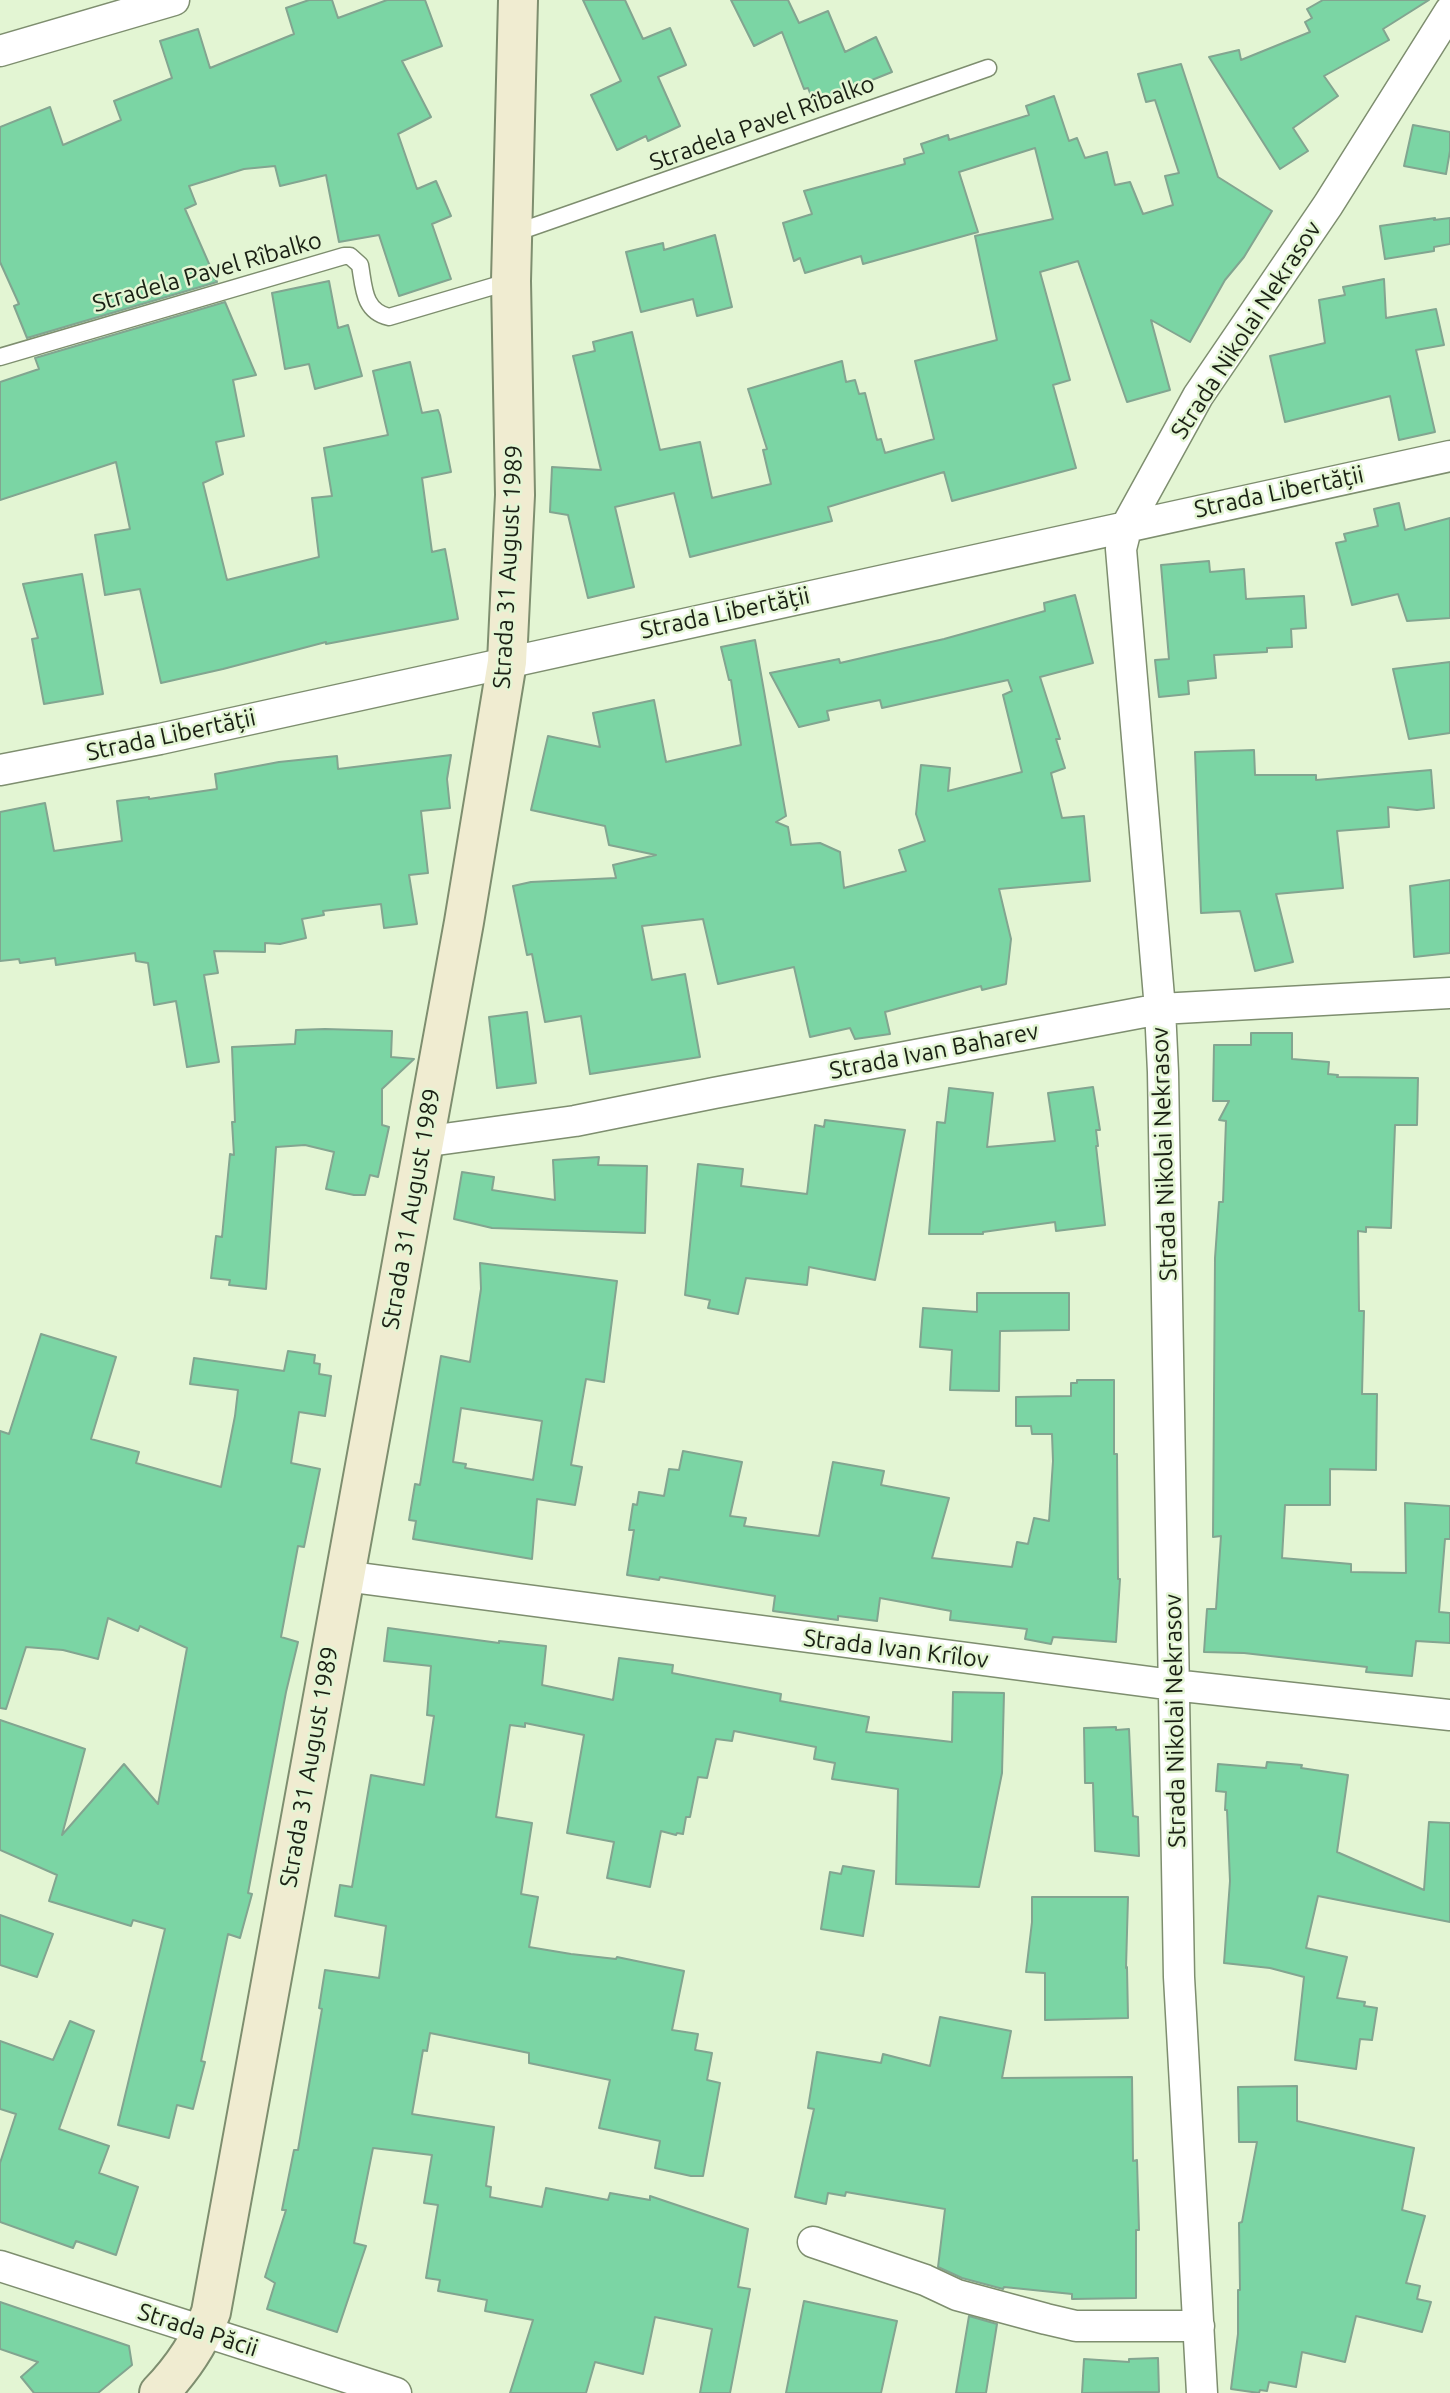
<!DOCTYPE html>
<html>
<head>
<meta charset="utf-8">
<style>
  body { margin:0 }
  canvas { display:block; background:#e3f5d3 }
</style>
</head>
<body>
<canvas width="1450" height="2393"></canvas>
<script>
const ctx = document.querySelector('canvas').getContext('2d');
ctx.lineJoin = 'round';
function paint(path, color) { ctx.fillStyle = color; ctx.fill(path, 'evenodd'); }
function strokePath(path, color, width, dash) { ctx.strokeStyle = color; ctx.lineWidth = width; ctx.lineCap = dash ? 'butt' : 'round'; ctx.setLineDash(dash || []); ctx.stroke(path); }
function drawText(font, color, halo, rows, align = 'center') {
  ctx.font = font + ' Ubuntu,sans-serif'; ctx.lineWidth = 5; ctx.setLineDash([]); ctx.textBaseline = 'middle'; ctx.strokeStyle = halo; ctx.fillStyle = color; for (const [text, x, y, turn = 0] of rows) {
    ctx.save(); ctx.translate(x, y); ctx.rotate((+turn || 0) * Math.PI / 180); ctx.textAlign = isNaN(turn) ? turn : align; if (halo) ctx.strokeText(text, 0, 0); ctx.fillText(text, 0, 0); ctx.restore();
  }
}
const building = new Path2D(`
  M309,0H332L338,18L387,0H425L442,46L402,61L431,117L398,134L417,189L436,181L451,216L432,224L451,279L399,296L379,235L339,242L326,175L280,186L275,166L244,169L189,186L196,204L185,209L217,282L27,338L14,306L19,304L0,262V127L50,107L63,145L121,120L114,101L172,78L160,41L198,29L210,68L294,34L286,8Z
  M583,0H625L643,39L670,28L686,65L658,77L680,126L648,141L646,136L617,150L591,95L621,81Z
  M731,0H788L799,23L828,11L845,52L876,37L892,72L814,103L808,88L804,89L782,32L754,46Z
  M1323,0H1429L1383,29L1389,40L1324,76L1338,96L1293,128L1308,151L1280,169L1209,57L1239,50L1241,60L1310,32L1305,22L1312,18L1307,9Z
  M1181,64L1218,177L1272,211L1244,257L1225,280L1190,342L1151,320L1170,390L1127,402L1078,261L1040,272L1070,380L1053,385L1076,468L952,501L944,472L828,507L832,521L690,557L674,493L615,507L634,587L588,598L568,515L550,512L552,467L601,470L573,356L595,351L593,342L632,332L660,450L700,442L712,498L771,484L763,450L767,449L748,389L842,361L846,382L855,380L859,394L865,393L877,440L881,439L885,453L934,439L915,361L997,340L975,236L1053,219L1035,148L959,172L978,232L863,264L861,256L805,273L800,258L794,261L783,223L812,214L804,191L905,164L904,159L924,153L921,144L948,135L949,140L1029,115L1026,106L1054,96L1069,141L1077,138L1085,158L1107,152L1115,185L1130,182L1143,214L1173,205L1165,176L1179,173L1155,100L1146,102L1138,74Z
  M1413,125L1450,132V151L1446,174L1404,166Z
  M1435,218L1434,220L1450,218V244L1434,247V251L1385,259L1380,226Z
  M715,235L732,307L697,316L693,299L641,312L626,252L663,243L664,250Z
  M1384,279L1386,318L1436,309L1444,345L1416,350L1435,432L1399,440L1390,396L1285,422L1270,356L1325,343L1319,300L1345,295L1343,287Z
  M329,281L338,328L348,325L362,376L315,389L309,364L285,369L272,293Z
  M225,302L256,375L233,380L244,436L216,442L223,474L203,483L227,580L319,557L312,498L332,496L324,448L388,435L373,371L410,362L422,413L438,410L440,415L451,472L422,478L432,552L445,549L458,619L326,644V642L223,669L161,683L140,589L105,595L95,535L130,529L116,462L0,500V382L39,369L35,358Z
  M1399,503L1405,530L1450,518V618L1407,621L1398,594L1352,605L1336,543L1346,541L1344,534L1378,526L1374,509Z
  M1209,561L1210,572L1244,569L1246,599L1304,596L1306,628L1291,629L1292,647L1267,648V652L1214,655L1216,678L1188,681L1189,694L1159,697L1155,660L1169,659L1161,565Z
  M82,574L103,694L44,704L32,639L38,638L23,584Z
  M1075,595L1093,663L1040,677L1060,739H1056L1065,768L1051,773L1062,818L1084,816L1090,881L999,889L1011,939L1006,984L982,990L981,986L885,1012L890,1034L855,1039L850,1028L810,1037L794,967L718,984L703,919L642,926L652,980L685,974L700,1057L590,1074L581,1016L545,1022L532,954L527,955L513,886L531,882L616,878L613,865L656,855L609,845L605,826L531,810L548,736L600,747L593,713L654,700L666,762L741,745L731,680H729L721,647L755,640L786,816L776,822L788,827L791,845L820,843L840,852L844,888L906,871L899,850L925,841L916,814L921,765L950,768L948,791L1022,772L1003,695L1012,691L1008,680L882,708L880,700L827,711L829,720L799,727L770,673L839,659L840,663L944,639L1045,611L1044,603Z
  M1450,662V733L1409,739L1393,669Z
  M1254,750L1255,775H1316V780L1431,770L1434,808L1417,810L1388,807L1389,827L1337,831L1343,888L1276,894L1293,962L1255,971L1240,911L1201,913L1195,752Z
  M451,755L447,779L450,808L421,811L428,873L409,875L417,924L384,928L381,904L323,911L324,915L302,919L306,938L280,944L265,943V952L214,951L218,973L204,975L219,1062L187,1067L176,1001L154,1005L148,963L136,961L135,953L56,965L55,958L20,963L19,959L0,961V812L45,803L54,851L122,841L117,801L149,797V799L217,789L215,774L279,762L337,756L338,769Z
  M1450,880V953L1414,957L1410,886Z
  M527,1012L536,1083L497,1088L489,1017Z
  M325,1029L392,1031L391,1057L414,1059L382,1089V1125L389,1127L378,1177L370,1175L365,1195H354L326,1189L334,1152L305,1145L276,1147L266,1289L229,1285L230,1280L211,1278L216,1236L222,1237L230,1154L234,1155L232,1122H235L232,1047L295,1044L296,1030Z
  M1251,1033H1292V1059L1329,1062L1328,1074L1338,1075L1337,1077L1418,1078L1417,1125H1395L1391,1228L1366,1227V1232L1358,1231L1359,1311H1364L1362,1394H1377L1376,1470L1330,1469V1505H1285L1282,1558L1351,1564V1572L1406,1573L1405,1503L1450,1506V1539H1445L1439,1612L1450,1613V1643L1416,1641L1412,1676L1366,1672L1367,1667L1244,1653L1204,1652L1207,1609H1216L1221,1536L1213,1537L1215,1258L1219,1202H1223L1226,1121L1219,1120L1229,1101H1213L1214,1045H1251Z
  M1093,1087L1100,1130H1096L1098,1146H1096L1105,1225L1056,1231L1055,1222L983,1232V1234H929L937,1122L945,1123L949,1088L993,1093L987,1147L1055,1141L1048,1093Z
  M825,1120L905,1130L875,1280L809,1267L807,1285L746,1278L738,1314L708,1308L710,1300L685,1295L698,1164L743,1169L741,1186L807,1194L815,1125L824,1127Z
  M599,1157L598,1165L647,1166L645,1233L492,1228L454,1219L462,1172L494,1177L492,1190L555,1200L553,1160Z
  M480,1263L617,1281L604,1382L586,1379L571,1465L582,1467L575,1505L537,1499L532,1559L413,1539L416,1521L409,1520L415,1484L420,1485L441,1356L470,1362L481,1289ZM461,1408L542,1421L533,1480L465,1468L466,1464L453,1462Z
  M977,1293H1069V1330L1000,1331L999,1391L950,1390L952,1350L920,1347L923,1308L977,1312Z
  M41,1334L116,1357L91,1439L139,1452L136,1463L221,1487L235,1416L238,1390L190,1384L194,1358L284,1371L288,1351L315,1355L314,1363L320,1364L319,1374L331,1376L325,1416L299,1412L291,1463L320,1469L304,1547L298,1546L281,1637L298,1642L286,1692L248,1893L252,1894L240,1938L228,1934L201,2061L205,2062L193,2109L177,2105L169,2138L118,2125L165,1929L133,1920L131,1926L49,1901L57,1875L0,1850V1720L85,1749L62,1835L124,1764L158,1804L187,1648L140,1626L138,1631L108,1618L98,1659L63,1650L26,1647L6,1709L0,1708V1431L9,1434Z
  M1077,1380H1114V1454H1117L1118,1579H1120L1116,1642L1053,1637L1051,1644L1025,1639L1027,1629L950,1620L951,1611L880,1598L877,1621L838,1616V1620L773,1611L775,1596L660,1577L659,1580L627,1575L634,1530H629L633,1504L637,1505L639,1492L664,1496L669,1469L679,1470L683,1451L742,1462L730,1516L746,1518L744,1526L819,1536L833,1462L884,1471L881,1485L949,1498L932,1558L1012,1567L1017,1542L1028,1544L1034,1518L1049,1521L1053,1461L1052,1434H1032L1031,1426H1016V1397L1071,1396V1383H1077Z
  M388,1628L499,1643V1641L546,1646L542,1685L613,1700L619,1658L673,1665L672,1673L781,1694L780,1701L869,1717L866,1732L952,1742L953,1692L1004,1693L1002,1773L979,1887L896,1884L898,1789L832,1779L835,1763L814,1759L816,1747L734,1731L732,1741L716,1739L707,1778L698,1777L690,1817H686L683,1834L677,1833L676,1835L661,1831L650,1887L607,1878L614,1842L567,1833L584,1735L525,1723V1727L510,1725L496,1817L532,1823L521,1894L538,1897L529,1947L571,1954L616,1959L617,1957L684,1971L672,2030L698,2034L695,2050L712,2053L707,2080L720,2083L703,2176H691L655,2168L660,2141L599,2128L610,2080L529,2063V2053L430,2033L427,2051L423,2050L412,2114L494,2127L486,2186L491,2187L490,2197L542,2207L546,2188L608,2200L610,2193L650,2200V2196L748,2229L738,2287L750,2289L730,2393H700L712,2329L655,2317L643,2374L595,2362L586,2393H510L533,2320L485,2311L487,2300L438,2291L440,2280L426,2278L438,2205L424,2203L432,2155L373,2148L354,2243L366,2246L337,2332L267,2309L275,2283L265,2277L286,2210H282L294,2150H298L322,2009L319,2008L325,1970L379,1978L386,1926L335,1916L340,1885L352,1887L371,1775L424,1785L434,1716L427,1715L431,1666L384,1661Z
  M1116,1727V1730L1129,1729L1133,1816L1138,1817L1139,1856L1095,1851L1093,1783H1085L1084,1728Z
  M1267,1762L1302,1765L1301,1768L1348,1775L1337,1852L1424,1890L1429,1822L1450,1823V1922L1318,1896L1306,1948L1347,1957L1337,1998L1365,2002L1364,2006L1377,2008L1372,2040L1360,2039L1356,2069L1295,2060L1304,1977L1270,1968L1224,1963L1230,1881L1227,1810H1225L1226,1792L1216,1791L1218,1764L1266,1768Z
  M843,1866L874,1871L863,1936L821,1929L830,1872L841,1874Z
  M1032,1897H1128L1126,1968L1127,1967L1128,2018L1045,2020V1973L1026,1972L1032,1922Z
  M0,1915L53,1934L37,1977L0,1965Z
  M940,2017L1011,2031L1002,2078L1132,2077L1133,2161L1137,2160L1139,2230H1136V2298L1072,2299V2294L1004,2287L1003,2289L962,2278L938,2267L945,2209L846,2192L845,2196L828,2193L826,2204L795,2197L814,2109L808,2108L817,2052L881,2063L883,2054L930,2066Z
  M70,2021L94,2031L59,2129L109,2146L99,2173L138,2187L116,2255L76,2241L73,2248L0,2222V2163L16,2114L0,2109V2041L53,2060Z
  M1297,2086V2121L1414,2148L1402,2210L1425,2216L1406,2283L1420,2286L1417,2299L1431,2302L1422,2332L1356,2316L1345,2362L1302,2352L1296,2387L1269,2382L1267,2391L1260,2390L1259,2393L1231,2389L1238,2334V2290H1240L1239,2223L1242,2222L1257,2142H1239L1238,2087Z
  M804,2301L897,2321L881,2393H786Z
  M0,2302L129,2346L132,2365L98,2393H34L21,2377L38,2362L0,2349Z
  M969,2316L997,2324L986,2393H956Z
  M1158,2358L1159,2392L1082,2393L1084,2359L1129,2362V2359Z`);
paint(building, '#7bd5a4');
strokePath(building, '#82a590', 2);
const lane = new Path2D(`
  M512,234L988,68
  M0,357L344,256H350L360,265C364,287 363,311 389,317L511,281`);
const street = new Path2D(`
  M0,51L174,0
  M0,770L160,739L1450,456
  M422,1142L575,1121L714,1093L1160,1009L1450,993
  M344,1576L1173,1685L1450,1715
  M813,2242L925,2280L957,2295L1046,2319L1076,2326H1199
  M0,2266L396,2393
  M1202,2393L1179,1977L1163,1072L1160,1009L1121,549L1127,525L1198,396L1328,205L1450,11`);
const secondary = new Path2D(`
  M159,2393C181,2370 200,2343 211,2312L464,922L507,662L515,495L511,281L518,0`);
strokePath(lane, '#7e8e6f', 19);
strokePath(street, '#7e8e6f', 33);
strokePath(secondary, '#7e8e6f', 42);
strokePath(lane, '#fff', 16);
strokePath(street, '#fff', 30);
strokePath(secondary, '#f0ecd1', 38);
drawText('24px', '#1a2014', '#e3f5d3', [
  ["Stradela Pavel Rîbalko",762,123,-20],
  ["Stradela Pavel Rîbalko",207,272,-16],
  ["Strada Nikolai Nekrasov",1246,330,-57],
  ["Strada Libertății",1279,492,-12],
  ["Strada 31 August 1989",508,567,-87],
  ["Strada Libertății",725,613,-12],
  ["Strada Libertății",171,735,-12],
  ["Strada Ivan Baharev",934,1051,-11],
  ["Strada Nikolai Nekrasov",1164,1154,-92],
  ["Strada 31 August 1989",411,1209,-80],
  ["Strada Ivan Krîlov",896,1649,7],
  ["Strada Nikolai Nekrasov",1175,1721,-91],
  ["Strada 31 August 1989",309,1767,-80],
  ["Strada Păcii",198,2330,18]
]);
</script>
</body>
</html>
